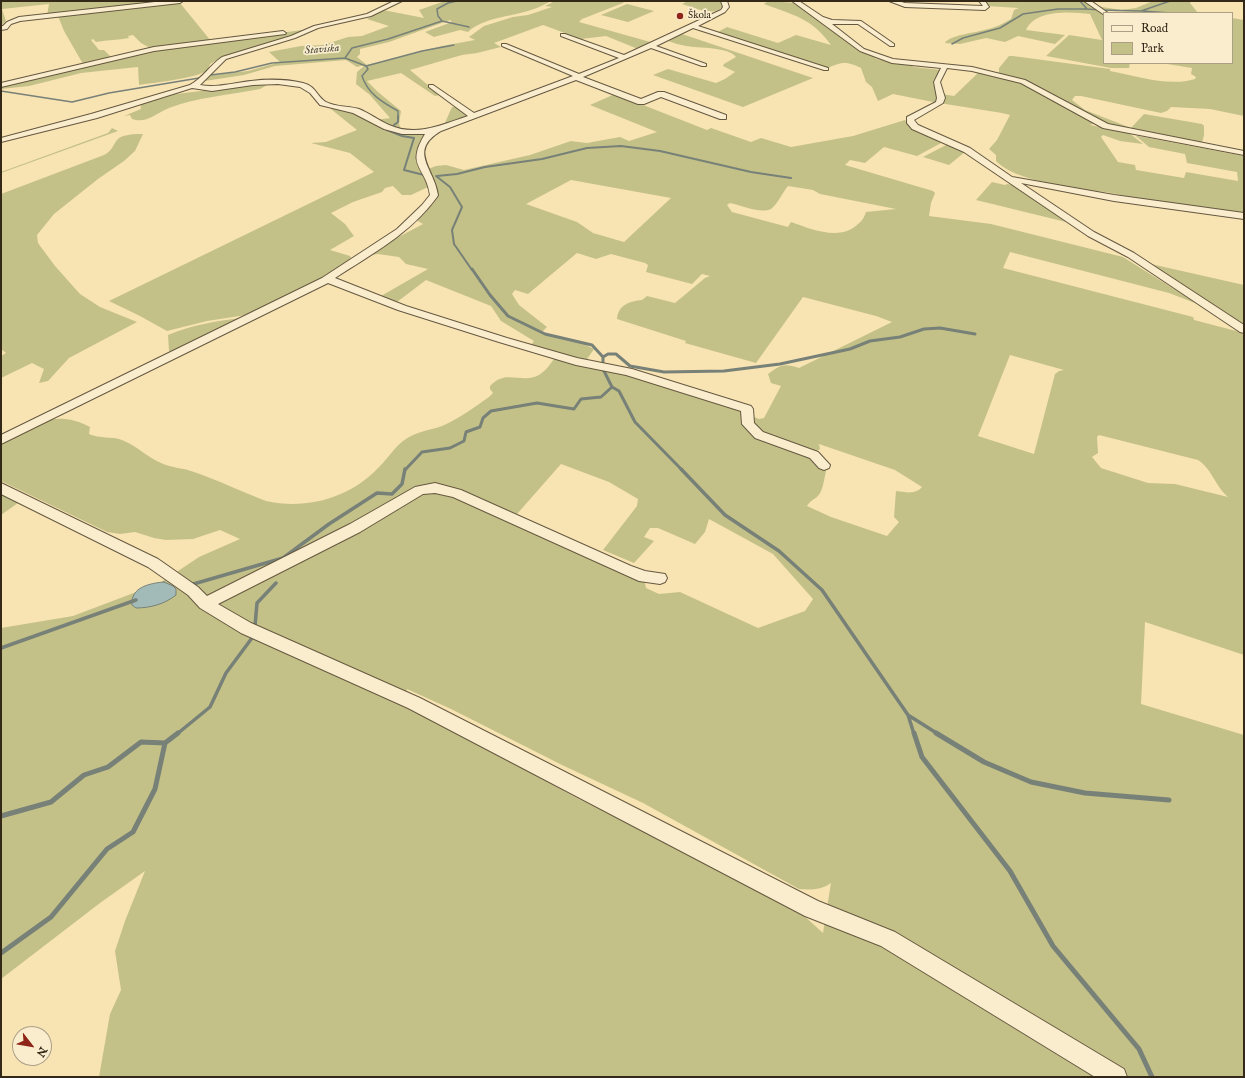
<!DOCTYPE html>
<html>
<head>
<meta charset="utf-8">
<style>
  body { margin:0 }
  #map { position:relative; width:1245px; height:1078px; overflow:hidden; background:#f8e3b3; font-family:"IM FELL English",serif }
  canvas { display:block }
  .frame { position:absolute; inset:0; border:2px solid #342919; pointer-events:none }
  .legend { position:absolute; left:1103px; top:12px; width:130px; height:52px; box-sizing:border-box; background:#faedce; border:1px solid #ab9f86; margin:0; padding:5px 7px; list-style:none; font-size:12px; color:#342919 }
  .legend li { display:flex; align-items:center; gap:8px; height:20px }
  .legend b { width:20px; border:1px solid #ab9f86 }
  .north { position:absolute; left:12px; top:1026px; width:40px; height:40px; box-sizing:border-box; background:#faedce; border:1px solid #ab9f86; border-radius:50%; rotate:121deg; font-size:11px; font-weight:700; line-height:16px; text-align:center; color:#342919 }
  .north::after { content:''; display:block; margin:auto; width:14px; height:18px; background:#8f2418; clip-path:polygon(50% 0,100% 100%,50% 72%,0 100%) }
</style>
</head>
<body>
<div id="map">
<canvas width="1245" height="1078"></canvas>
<div class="frame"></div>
<ul class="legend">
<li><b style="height:5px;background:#faedce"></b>Road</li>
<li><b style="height:11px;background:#c4c188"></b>Park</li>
</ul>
<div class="north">N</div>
</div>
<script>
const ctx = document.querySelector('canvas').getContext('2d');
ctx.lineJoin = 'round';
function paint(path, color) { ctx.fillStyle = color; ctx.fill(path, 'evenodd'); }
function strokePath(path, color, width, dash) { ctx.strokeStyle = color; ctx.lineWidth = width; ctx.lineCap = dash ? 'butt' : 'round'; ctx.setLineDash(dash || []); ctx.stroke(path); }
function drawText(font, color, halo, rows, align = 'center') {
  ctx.font = font + ' "IM FELL English",serif'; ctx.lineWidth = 3.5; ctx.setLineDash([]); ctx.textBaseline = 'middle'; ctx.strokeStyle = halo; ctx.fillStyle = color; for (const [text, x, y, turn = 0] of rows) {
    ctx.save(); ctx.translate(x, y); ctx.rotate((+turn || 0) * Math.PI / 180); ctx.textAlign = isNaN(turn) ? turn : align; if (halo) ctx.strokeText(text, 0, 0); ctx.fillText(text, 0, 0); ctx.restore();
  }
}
paint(new Path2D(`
  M1,1H174L47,15L49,4L2,9L6,21L1,26Z
  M445,1H551C545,4 538,8 531,10C511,17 484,17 468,32L460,30L434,37L425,32L452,22L450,20L389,42L360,49V54L357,57L367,65L442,46L475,40L469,37L484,26L513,17L528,15L552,7L545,6L555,1H624L623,3L582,19L579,22L654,43L638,49L606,36L581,39L543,25L494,43L501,47L477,53L462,55L410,70L440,95L435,96L401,73L367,81L378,92L401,111L399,124L402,131L425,135L417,161L428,187L411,195H402L393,186L385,188L382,192L353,202L331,213L345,224L354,236L330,250L350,256L351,258L347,262L314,282L246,315L207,321L167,331L140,316L109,301L374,172L350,153L311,143L326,142L357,130L326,105L375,120L390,118L370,95L356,84L357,72L365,65L357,67L346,60L275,66L244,75L198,82L196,80L204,76L248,71L280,62L269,52L301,46L323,45L348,37L362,36L389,26L367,19L383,10L424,18L419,10Z
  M688,1H720L723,6C715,18 693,7 682,4Z
  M768,1L796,3L809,10L816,12L826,19L824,23L877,59L910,65L914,67L940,70L933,81L936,93L954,96L979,72L1003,75L999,73V68L1009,56H1013L1110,69V71C1136,76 1170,87 1195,79L1196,77L1191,74L1192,68L1161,63H1232V18L1244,20V116L1210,109L1171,107L1167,111L1161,113L1081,96H1075L1072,100L1085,110L1131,128L1144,114L1202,124L1204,126V135L1202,143L1131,128L1127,130L1095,123L1090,125L1129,133L1143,144L1120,141L1103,135L1101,137L1118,162L1135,165L1136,170L1184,178L1186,172L1238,181L1237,172L1187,163L1185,154L1149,147L1136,136H1138L1244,156V213L1126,196L1106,192L1094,191C1067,186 1015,181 996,161V155L989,149L997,140L1010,115L1002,113L933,102L893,94L878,101L872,87L866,82L861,68C846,61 842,62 828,68L716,33L727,27L778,43L796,35L831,45C812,18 793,15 764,4Z
  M983,1H1086L1096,6L1121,10L1136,8L1153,1H1191L1190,3L1198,13L1106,11L1104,13V63H1130L1129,68H1111L1046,56L1069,35L1102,40L1090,14C1070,12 1036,9 1026,30L1065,35L1055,44L1018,36L1005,42L986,38L960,44L945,43C950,35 974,33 984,30C994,28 1003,24 1011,19L1014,10L1019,8L986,6Z
  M180,3L211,41L152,49L141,43L133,35L128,36L129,38C118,40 108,40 96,42L93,39L91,40L99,50H104L112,58L83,64L64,31L58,16Z
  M627,4L654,11L628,22L601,15Z
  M302,30L305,32L217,60L210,64C209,67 209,68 207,70C200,78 151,83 139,85L138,67L81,73L29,86L1,89V84L153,50Z
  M682,34L813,78L743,107L653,75L668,69L716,83L725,79L735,72L723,66L724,64L736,57C729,47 698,48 686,46C680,45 674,43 668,41Z
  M266,83L267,85L260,89C230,95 197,97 169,108C156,113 147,124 132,119L130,115L124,116L141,109L140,101L160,96Z
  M615,94L707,130L711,128L751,142L761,138L791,147L853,136L905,120L909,125L941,139L943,142L917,156L884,147L865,163L850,160L845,165L933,191L935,193L931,203L929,216L991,224L1123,257L1209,311L1195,303L1169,293L1010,252L1003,268L1193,317L1194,320L1240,332L1244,335V655L1145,622L1141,704L1244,735V1077H99L110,1014L121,990L115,951L125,921L145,871L100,903L1,979V628L73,616L160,583L199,557L240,539L220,530L193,539L166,540L154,538L135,532L120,534L107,532L1,481V442C33,426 54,408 90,427L89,434C100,439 111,436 122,440C137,446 147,457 161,463C172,468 184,468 194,472C218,480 242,492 266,501C307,510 351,498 380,466C388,458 394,448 403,441C416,431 428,431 442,426C458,419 475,407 489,397L493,393L490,389V386C505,369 520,383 537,376C546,372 552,361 558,354L531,345L534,341L501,321L491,306L426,280L397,302L381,296L428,269L406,264L399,257L378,254L363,256L423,224L416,220L431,202L437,190L428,169L436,166L446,165L464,170L530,155L571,141L587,143L620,137L629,141L657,132L590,105ZM571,180L671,198L624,242L593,233L577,222L526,204ZM788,186L813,190L820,194L896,209L866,212C864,218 862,221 857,225C839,241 811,229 791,222L788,227L732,212L727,205L730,203C740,205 760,214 771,209C777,205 783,192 788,186ZM577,253L596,259L611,254L645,263L648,265L646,272L692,284L702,274L710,276L705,278L675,303L647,296L642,300C630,301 618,305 617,319L686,341L685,343L756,363L803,297L876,316L892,322L799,368C784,363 780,365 768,374L771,383L781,386L764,418L759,419L754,417L752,421L756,429L763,433L813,453L820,449L819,444L895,470L922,487C915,495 905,492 896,491L894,517L899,522L887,536L831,517L807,506C810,501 813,500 817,497C823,492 824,479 826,471L815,459L752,433C743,425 745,417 746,405L705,391L585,362L594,349L580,342L541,333L547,327L519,305L512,294L515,290L528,294ZM1010,355L1064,370L1059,371L1055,374L1034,454L978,436ZM1099,435L1198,460C1212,469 1215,486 1228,497L1175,484L1148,483L1101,468L1092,457L1098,453L1097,437ZM561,464L609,482L638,499L637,506L603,550L634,563L654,541L644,537L650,528H658L695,544L705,532L709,519L773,554L813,599L805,611L758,628L680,592L659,594L646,588L644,579L466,499L446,493L453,489L517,514ZM407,689L451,709L562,765L643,803L799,889C811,890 821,890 831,883L823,933L791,904L750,886L571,795L414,708H406Z
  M452,107H456L470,116L444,125Z
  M112,128L118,131L1,173V172L108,133Z
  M138,134H143L135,151L124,161L98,179L54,214L37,235L38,243L55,266L80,294L100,307L137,322L69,358L48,381L39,383L44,369L32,363L1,378V356L6,353L1,349V194L104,155C113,151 113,143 119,138C124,135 132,134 138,134Z
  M948,144L965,152L949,165L923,157Z
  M992,182L1005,185L1007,184L1013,185L1066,222L976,200Z
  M1142,262L1244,285V326Z
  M241,318L171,352L169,351L168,335C192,325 216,321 241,318Z
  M1,492L19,500L18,503L1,515Z`), '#c4c188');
const water = new Path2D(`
  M164,582L173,586L176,589V595C165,604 150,608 136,608L132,605C130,587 151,583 164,582Z`);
paint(water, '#a3bbb8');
strokePath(water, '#778178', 1);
strokePath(new Path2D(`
  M1080,1L1087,9L1100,10
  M1100,10L1141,11L1170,1
  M1142,11L1171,13
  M442,21L469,27
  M952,44L963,38L1000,28L1023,14L1058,9H1087
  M345,58L366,66L368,69L362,76C368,94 382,102 398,111V117
  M366,66L422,51L454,45
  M210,75L235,72L272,63L345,58L352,48L388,39L442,21L438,16L437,9L448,3L457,1
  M1,91L72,102L109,93L205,77`), '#778178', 1.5);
strokePath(new Path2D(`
  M394,125L398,122V116
  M387,130L402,136L414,138L404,170L424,175
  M436,176L450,187L462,207L452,230L454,244L472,270
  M437,176L457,174L485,167L542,159L587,148L621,146L660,151L751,172L791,178`), '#778178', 2);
strokePath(new Path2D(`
  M472,269L490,295L508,316L545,334L592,345L603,357V362
  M603,357L608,354H616L630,366L664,372L724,371L780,364L850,349L870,341L900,337L924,329L940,328L975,334
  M602,367L612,387L619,391L635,422L682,470
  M405,470L422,452L450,448L464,441L466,432L480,427L483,418L491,411L537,403L574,409L581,399L601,397L612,387`), '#778178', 3);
strokePath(new Path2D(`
  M681,469L725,515L779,551L822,590L908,715L914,734
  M190,585L283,558L329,524L377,493L392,494L402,484L405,469
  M255,626L257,603L276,583
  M1,648L136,600
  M908,715L938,734
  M177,734L210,707L226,673L252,638`), '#778178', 3.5);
strokePath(new Path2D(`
  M914,733L922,757L1010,871L1053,946L1139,1049L1152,1077
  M936,733L984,762L1031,782L1085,793L1169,800
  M1,816L51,802L84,775L108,767L141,742L165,743L178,733
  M1,953L51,917L107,849L133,832L155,789L165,743`), '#778178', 5);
const street = new Path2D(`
  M164,1H183L180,3L20,21L11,24L7,29L1,30V26H3L7,22L19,17Z
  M394,1H402L371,16L318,28L295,38L226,59L200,85C217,88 233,83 251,81C267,79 286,79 303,83C316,86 317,97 326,102C335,107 349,106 359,109C369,113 378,120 389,125C416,137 441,125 468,116L429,87V85H433L474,113L573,76L502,46V44H506L579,74L619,58L561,36V34H565L624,55L721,10L723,7L721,1H727L729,7L725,12L698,26L828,68V70H824L693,28L656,46L706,64V66H702L651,48L583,77L641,99L658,92H664L726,115V119H720L661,97L644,104H638L576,80L441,131C407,151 435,169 438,195L437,197C411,233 372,254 335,278L406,306L507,338L577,358L632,369L751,406L753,409L754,423L763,432L818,452L830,465L829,468L824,470L819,468L810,458L755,438L742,424L741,411L626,375L576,365L499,342L398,310L328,283L1,444V435L322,278L397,229L422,205L430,195C426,166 405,167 425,134H402L384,129L353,113L320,105L310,93L300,87L278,84L253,85L212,91L192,88L97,118L1,142V138L91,114L190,85C203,78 210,65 222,57L291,36L314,26L367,14Z
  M792,1H799L823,17L832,20L861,21L894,44V46H890L858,24H832L864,49L893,59L972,67L1025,80L1108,124L1244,151V155L1103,128L1021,83L972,71L947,68L940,82L945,98L943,103L914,120L918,125L970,148L1012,177L1114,195L1244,213V219L1114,201L1021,183L1094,232L1134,253L1244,325V333L1240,332L1128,257L1088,236L964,152L912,129L907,123V117L936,102L937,98L934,82L941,68L892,63L860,51Z
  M889,1H898L905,3L983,6L979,1H985L989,7L985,10L905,7Z
  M1084,1H1091L1108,13L1103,14Z
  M283,31L286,33L285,34L154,51L1,87V83L154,47Z
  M1,483L158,559L198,587L207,596L350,524L415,487L435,483L461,490L631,566L645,571L665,574L667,578L665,582L660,584L639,581L453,497L435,493L423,494L360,532L218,604L251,623L420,698L818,901L895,932L1124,1069L1127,1077H1095L881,946L805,916L408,708L241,633L200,608L188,595L148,567L1,494Z`);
strokePath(street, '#655840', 2);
paint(street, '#faedce');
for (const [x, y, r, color] of [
  [680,16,4,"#8f2418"]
]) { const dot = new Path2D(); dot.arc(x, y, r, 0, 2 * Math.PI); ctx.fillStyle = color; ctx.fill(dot); strokePath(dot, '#faedce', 1.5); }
drawText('10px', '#342919', '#faedce', [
  ["Škola",688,16]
], 'left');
drawText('italic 11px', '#504e41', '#faedce', [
  ["Staviska",322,50,-5]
]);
</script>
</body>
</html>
